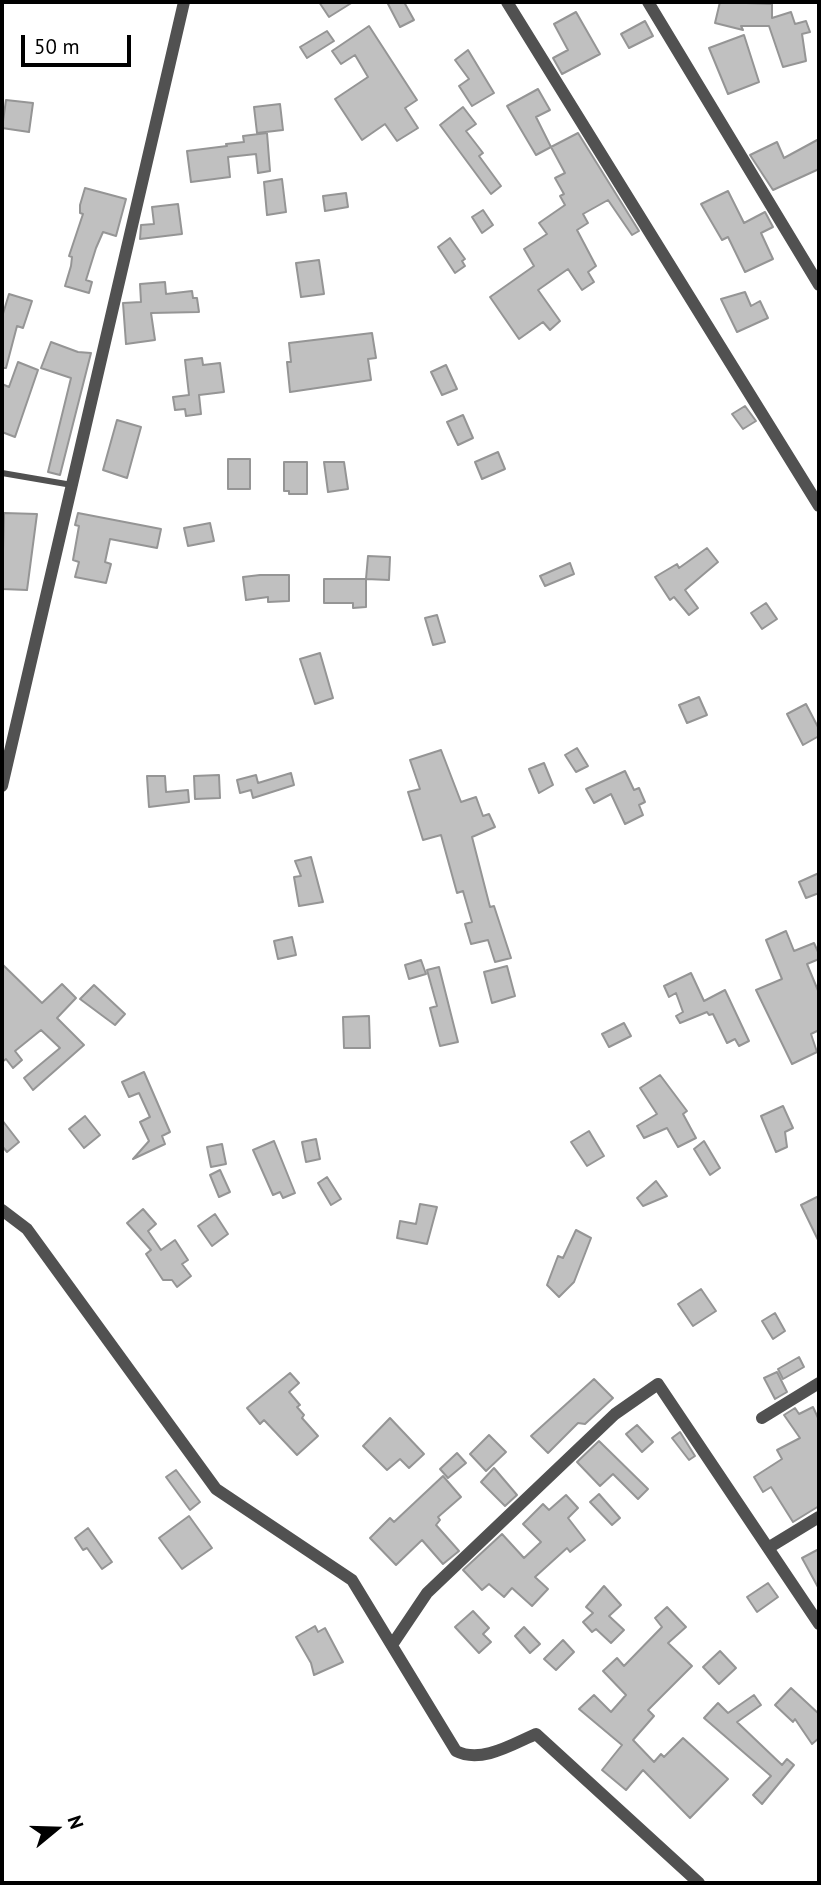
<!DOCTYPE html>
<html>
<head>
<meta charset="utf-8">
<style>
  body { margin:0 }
  #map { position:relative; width:821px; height:1885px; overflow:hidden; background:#fff; font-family:"PT Sans",sans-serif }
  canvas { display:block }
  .frame { position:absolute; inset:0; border:4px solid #000; pointer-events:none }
  .north { position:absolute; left:21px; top:1794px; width:70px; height:70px; -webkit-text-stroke:5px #fff; paint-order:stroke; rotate:71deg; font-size:19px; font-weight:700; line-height:28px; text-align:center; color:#000 }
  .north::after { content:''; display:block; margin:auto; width:24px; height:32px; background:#000; clip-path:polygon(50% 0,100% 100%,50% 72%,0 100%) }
  .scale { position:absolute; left:21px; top:35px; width:110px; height:32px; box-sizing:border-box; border:4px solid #000; border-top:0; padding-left:9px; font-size:21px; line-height:24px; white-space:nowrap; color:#000; -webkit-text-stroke:5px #fff; paint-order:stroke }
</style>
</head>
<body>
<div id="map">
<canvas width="821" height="1885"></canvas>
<div class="frame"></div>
<div class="north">N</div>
<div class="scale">50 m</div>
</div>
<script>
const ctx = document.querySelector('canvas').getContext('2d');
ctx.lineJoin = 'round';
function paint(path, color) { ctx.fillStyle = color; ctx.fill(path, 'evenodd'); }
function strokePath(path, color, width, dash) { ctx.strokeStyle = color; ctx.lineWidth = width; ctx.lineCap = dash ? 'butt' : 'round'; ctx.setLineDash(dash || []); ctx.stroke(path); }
const building = new Path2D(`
  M319,2H353L329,17Z
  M387,2H404L414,20L400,27Z
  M720,2L772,4V18L791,12L795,24L806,21L810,32L802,34L806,61L783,67L769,26H741L743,30L715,23Z
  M576,12L600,54L562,74L553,58L568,50L554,24Z
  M645,21L653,36L629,48L621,34Z
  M369,26L417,100L405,108L418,128L397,141L385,124L362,140L335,99L368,77L355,55L341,64L332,51Z
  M327,31L334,41L307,58L300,47Z
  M744,35L759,82L728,94L709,48Z
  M468,50L494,93L472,106L459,86L469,79L455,60Z
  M538,89L550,110L536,117L551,147L536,155L507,106Z
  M6,100L33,103L29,132L2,128Z
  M280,104L283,130L257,133L254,107Z
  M463,107L476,124L466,131L483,153L479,156L501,186L491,194L440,125Z
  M267,133L270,171L258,173L256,154L228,157L230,177L191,182L187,151L227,146L226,144L244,142L243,136Z
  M578,133L639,231L632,235L608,200L583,214L588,223L577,230L596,266L588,272L594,282L582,290L568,269L538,290L560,321L550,330L543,322L519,339L490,297L534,266L524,249L547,234L539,223L565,205L560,196L564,194L555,178L565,173L551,147Z
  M819,139V169L773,190L750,155L777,142L784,158Z
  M282,179L286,212L267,215L264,182Z
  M85,188L126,199L116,236L103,232L96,248L86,280L92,282L89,293L65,286L71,266L72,257L69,256L83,214L80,213V205Z
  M728,191L744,223L765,212L773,227L761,233L773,259L745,272L728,237L722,240L701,204Z
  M346,193L348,207L325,211L323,196Z
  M178,204L182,234L140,239L141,225L154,224L152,207Z
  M483,210L493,225L482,233L472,217Z
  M450,238L465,259L462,261L465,266L455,273L438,247Z
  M319,260L324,294L301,297L296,263Z
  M165,282L166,294L192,291L193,298H197L199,312L151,313L155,340L126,344L123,303L141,302L140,284Z
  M745,292L751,306L760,301L768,318L737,332L721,299Z
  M9,294L32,301L23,328L17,326L6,368H2V317Z
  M372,333L376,358L368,359L371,380L290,392L287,362H291L289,343Z
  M51,342L78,352L91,353L60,475L48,472L71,378L41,368Z
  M202,358L203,365L220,363L224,392L199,395L201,414L186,416L185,409L175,410L173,397L189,395L185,360Z
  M18,362L38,370L15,437L2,432V384L9,387Z
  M446,365L457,389L442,395L431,372Z
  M745,406L756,421L743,429L732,414Z
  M463,415L473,438L458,445L447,422Z
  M117,420L141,427L127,478L103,470Z
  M498,452L505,469L482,479L475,462Z
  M228,459H250V489H228Z
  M284,462H307V494H289V491H284Z
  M324,462H344L348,489L328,492Z
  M4,513L37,514L27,590L2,589Z
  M78,513L161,529L157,548L110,539L105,562L111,564L106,583L75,577L79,562L73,560L79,526L75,525Z
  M210,523L214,541L188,546L184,528Z
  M707,548L718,562L685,590L698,608L689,615L674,597L670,600L655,577L677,564L679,568Z
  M368,556L390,557L389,580L366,579Z
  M570,563L574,574L545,586L540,576Z
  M260,575H289V601L268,602V597L246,600L243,577Z
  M324,579H366V607L353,608V603H324Z
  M766,603L777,619L762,629L751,613Z
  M437,615L445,642L433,645L425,618Z
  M320,653L333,698L315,704L300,659Z
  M699,697L707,715L687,723L679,705Z
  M806,704L819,729V736L803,745L787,714Z
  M577,748L588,766L576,772L565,755Z
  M441,750L461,802L476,797L483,816L489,814L495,827L472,837L490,907L494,906L511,958L495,962L488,940L471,944L465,924L472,922L463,891L457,893L441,835L423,840L408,792L420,789L410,760Z
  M544,763L553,785L539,793L529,769Z
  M625,771L634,790L639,788L645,802L639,805L643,815L625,824L611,794L594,803L586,789Z
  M291,773L294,785L253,798L251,790L240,793L237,780L256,775L258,783Z
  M219,775L220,798L195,799L194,776Z
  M147,776H165L166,792L188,790L189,802L149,807Z
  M311,857L323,902L299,906L294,877L301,876L295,861Z
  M819,873V893L806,898L799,882Z
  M786,931L794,951L814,943L819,954V959L807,964L819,993V1030L811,1034L817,1052L792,1064L756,990L782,979L766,940Z
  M292,937L296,955L278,959L274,941Z
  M421,960L426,974L409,979L405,965Z
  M2,964L42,1003L62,984L76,998L57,1018L84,1045L33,1090L24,1078L60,1048L41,1030L15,1051L22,1060L13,1068L6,1059L2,1062Z
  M507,966L515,996L492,1003L484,972Z
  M439,967L458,1042L440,1046L430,1008L437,1006L427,970Z
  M691,973L704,1001L725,990L749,1041L739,1046L735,1039L727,1043L713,1014L709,1015L707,1012L680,1023L676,1016L683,1012L676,993L669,997L664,986Z
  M94,985L125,1014L115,1025L80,999Z
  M369,1016L370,1048H344L343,1017Z
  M624,1023L631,1036L609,1047L602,1034Z
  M144,1072L170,1132L162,1136L165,1144L133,1159L149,1141L140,1122L150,1117L139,1093L129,1097L122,1082Z
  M660,1075L687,1111L683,1114L696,1138L678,1147L667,1128L644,1138L637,1126L657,1114L640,1088Z
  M783,1106L793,1128L785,1132L787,1147L776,1152L761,1116Z
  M85,1116L100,1135L84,1148L69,1129Z
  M2,1120L19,1142L7,1152L2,1146Z
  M589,1131L604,1156L587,1166L571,1142Z
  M316,1139L320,1159L306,1162L302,1142Z
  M274,1141L295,1193L283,1198L280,1192L273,1195L253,1150Z
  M704,1141L720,1168L710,1175L694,1149Z
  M222,1144L226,1164L211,1167L207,1147Z
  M220,1170L230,1192L219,1197L210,1175Z
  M327,1177L341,1199L331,1205L318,1183Z
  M656,1181L667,1196L643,1206L637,1198Z
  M819,1196V1242L801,1205Z
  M420,1204L437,1207L427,1244L397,1238L400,1221L416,1224Z
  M143,1209L156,1224L148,1231L161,1250L175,1240L188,1260L182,1264L191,1276L177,1287L172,1280H163L146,1254L151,1250L127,1223Z
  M215,1214L228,1234L212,1246L198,1226Z
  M576,1230L591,1238L574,1282L559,1297L547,1285L558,1256L563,1258Z
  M701,1289L716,1311L693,1326L678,1304Z
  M775,1313L785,1331L773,1339L762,1321Z
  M799,1357L804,1367L783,1379L778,1369Z
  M777,1372L787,1392L775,1399L764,1378Z
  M290,1373L299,1383L289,1392L300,1405L297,1407L304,1415L302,1418L318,1436L297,1455L264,1420L260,1424L247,1408Z
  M594,1379L613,1398L585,1424L578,1423L548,1453L531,1436Z
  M813,1407L819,1420V1506L793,1522L771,1487L763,1492L754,1477L782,1459L777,1450L800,1438L784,1415L795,1408L799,1414Z
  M390,1418L424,1454L409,1468L400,1459L387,1470L363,1446Z
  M637,1425L653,1442L642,1452L626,1434Z
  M680,1432L695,1456L689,1460L672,1438Z
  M489,1435L506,1452L486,1471L470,1454Z
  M599,1441L648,1489L638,1499L613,1474L600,1486L577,1462Z
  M457,1453L466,1463L448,1478L440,1469Z
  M494,1468L517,1495L505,1506L481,1482Z
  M176,1470L200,1502L190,1510L166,1477Z
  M443,1476L461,1497L438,1517L440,1520L436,1525L459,1551L443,1564L422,1540L396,1565L370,1538L390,1518L394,1522Z
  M599,1494L620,1518L612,1525L590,1502Z
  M566,1495L578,1508L568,1518L585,1540L570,1552L567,1548L535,1577L548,1589L532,1606L512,1588L504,1597L489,1584L482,1590L463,1570L502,1534L524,1558L541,1542L523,1524L543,1504L549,1510Z
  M189,1516L212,1548L182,1569L159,1538Z
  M88,1528L112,1562L102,1569L87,1548L83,1550L75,1538Z
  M819,1549V1589L802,1558Z
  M768,1583L778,1597L757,1612L747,1597Z
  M604,1586L621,1605L609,1616L624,1630L611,1643L596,1629L592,1632L583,1622L593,1613L586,1607Z
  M667,1607L686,1627L668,1643L692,1666L648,1710L654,1716L633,1740L654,1762L661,1754L664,1757L683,1738L728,1779L690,1818L643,1770L626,1790L602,1770L622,1745L579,1709L594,1695L611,1712L626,1695L603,1671L617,1658L624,1666L662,1627L655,1618Z
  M473,1611L489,1628L483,1634L491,1642L479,1653L455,1627Z
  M315,1626L318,1632L325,1628L343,1662L314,1675L311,1663L296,1637Z
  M524,1627L540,1644L530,1653L515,1636Z
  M563,1640L574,1652L556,1670L544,1659Z
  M720,1651L736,1668L719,1684L703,1667Z
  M791,1688L819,1714V1738L812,1744L795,1719L793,1722L775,1705Z
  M754,1695L761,1705L737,1722L782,1765L787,1759L794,1765L762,1804L753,1795L771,1776L704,1718L718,1703L728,1713Z`);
paint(building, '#c0c0c0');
strokePath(building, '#959595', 2);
strokePath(new Path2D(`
  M2,473L72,485`), '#515151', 6);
strokePath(new Path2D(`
  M507,2L819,506
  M648,2L819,285
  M2,786L184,2
  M2,1210L27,1229L216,1489L352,1580L456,1751C481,1764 513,1744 536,1734L699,1883
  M762,1418L819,1383
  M768,1548L819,1517
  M392,1645L427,1593L615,1414L658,1384L819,1624`), '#515151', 12);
</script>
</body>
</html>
